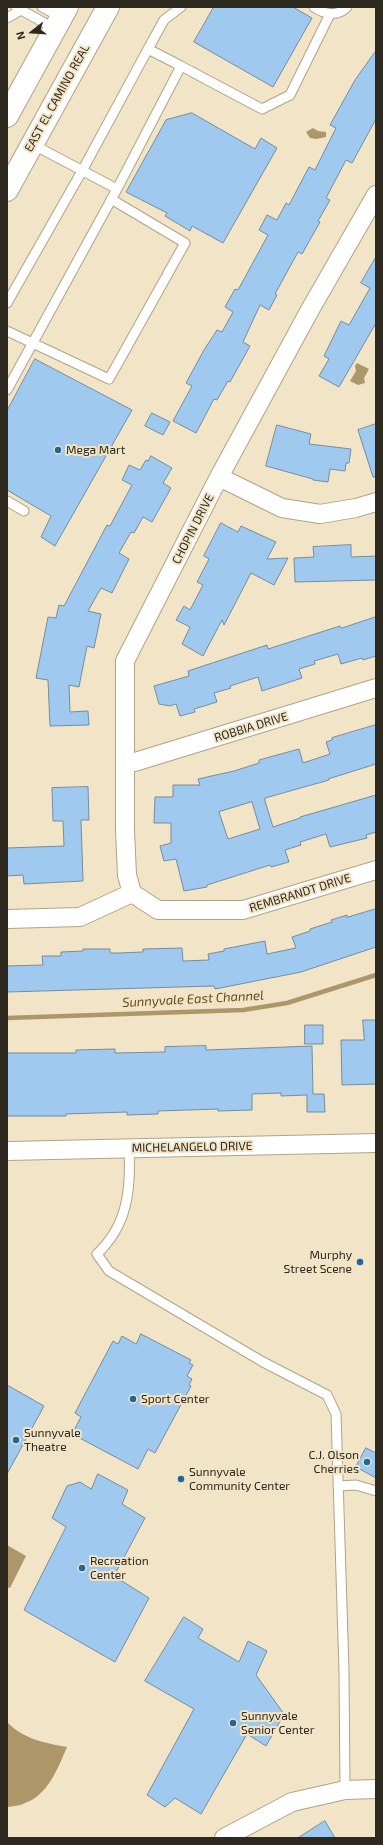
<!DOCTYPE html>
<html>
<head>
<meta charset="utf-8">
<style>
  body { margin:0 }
  #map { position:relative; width:383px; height:1845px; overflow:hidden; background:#f2e4c7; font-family:"Exo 2",sans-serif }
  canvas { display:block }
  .frame { position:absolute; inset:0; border:8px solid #2e291e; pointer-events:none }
  .north { position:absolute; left:12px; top:12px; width:40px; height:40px; -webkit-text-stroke:3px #f2e4c7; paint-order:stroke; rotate:253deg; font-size:11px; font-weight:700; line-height:16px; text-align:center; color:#2e291e }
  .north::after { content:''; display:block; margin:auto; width:14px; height:18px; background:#2e291e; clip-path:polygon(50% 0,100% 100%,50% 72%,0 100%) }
</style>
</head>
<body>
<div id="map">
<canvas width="383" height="1845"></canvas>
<div class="frame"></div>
<div class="north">N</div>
</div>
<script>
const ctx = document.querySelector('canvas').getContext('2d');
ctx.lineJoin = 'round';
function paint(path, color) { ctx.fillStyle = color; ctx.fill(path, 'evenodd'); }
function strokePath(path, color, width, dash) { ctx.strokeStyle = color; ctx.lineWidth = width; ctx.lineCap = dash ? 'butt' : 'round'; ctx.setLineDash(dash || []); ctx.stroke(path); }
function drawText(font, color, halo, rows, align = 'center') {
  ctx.font = font + ' "Exo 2",sans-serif'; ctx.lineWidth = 4; ctx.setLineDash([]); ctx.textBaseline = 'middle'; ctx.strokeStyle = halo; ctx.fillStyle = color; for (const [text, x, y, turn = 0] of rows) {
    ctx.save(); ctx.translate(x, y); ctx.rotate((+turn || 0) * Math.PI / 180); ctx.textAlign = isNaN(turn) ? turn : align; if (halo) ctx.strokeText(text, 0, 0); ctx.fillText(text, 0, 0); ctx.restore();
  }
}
paint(new Path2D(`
  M313,128L318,131L326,132V137L316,139L310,138L306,132Z
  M357,363L369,369L364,378L365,383L358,385L350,381L356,371L355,366Z
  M7,1545L26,1556L10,1588L7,1587Z
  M7,1722C23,1739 45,1743 67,1747C58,1768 48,1795 25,1803C20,1806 13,1806 7,1807Z`), '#ad9769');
strokePath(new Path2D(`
  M7,1018L243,1010L287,1003L376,975`), '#ad9769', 4.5);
const building = new Path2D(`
  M214,7H293L312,18L273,87L194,42Z
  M376,51V119L352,163L346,160L326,198L330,200L318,221L320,222L302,254L298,252L275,294L277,295L269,310L260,305L243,342L250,346L230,382L228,381L217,400L214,399L196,433L173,421L192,386L186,383L204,350L217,330L222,332L233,312L225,307L235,289L238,290L268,235L259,230L267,215L277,220L286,203L289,205L309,167L315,170L336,128L330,125L355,80Z
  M192,113L255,149L261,138L277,148L223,243L192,226L190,231L165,216L167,213L126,192L166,120Z
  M376,257V323L339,387L319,376L329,359L324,356L341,321L349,325L370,288L361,283Z
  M35,359L132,410L55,546L41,537L51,516L7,490V411Z
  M152,413L170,422L163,435L145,426Z
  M376,424V477H373L358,430Z
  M277,425L311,434L309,444L351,449L349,463H346L345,471L330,469L328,482L313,480V479L266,466Z
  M151,456L172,468L163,483L171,488L152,522L143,517L134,533L131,532L119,553L129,559L112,593L101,588L88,611L101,614L94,648L87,646L79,687L69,685L70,712L88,711L89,725L50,726L48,680L36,678L48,617L56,618L59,605L64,606L107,525L110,526L132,485L122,480L129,465L140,470L146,460L148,461Z
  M221,523L238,532L241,526L276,542L267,559L288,558L274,585L251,573L224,625L222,620L203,656L182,644L190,627L176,620L184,606L190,610L203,585L197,582L209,559L204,556Z
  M351,545V557L376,556V580L295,582L294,558L314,557L313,547Z
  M376,617V656L363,660L362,658L341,664L338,654L314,661L315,664L299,669L302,678L262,691L258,677L230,686L231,688L214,693L217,702L194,709L195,712L180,716L176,704L170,706L159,704L154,686L189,676L188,671L267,645L268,649L340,626L341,628Z
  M376,725V764L328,779L329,780L265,798V801L273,827L300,818V817L376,795V832L366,835L367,838L330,847L326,834L300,842L301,845L285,850L289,862L271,867L270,865L207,885V887L184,891L176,859L164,861L160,846L171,843V823H154L155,797H173V785H200L198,779L234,771L259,763V760L299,749L303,763L330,754L326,742L332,740V738ZM252,802L260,829L228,839L219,812Z
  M88,787L89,820H81L83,881L24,884L23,875L7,876V848L64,846L63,821H53L52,788Z
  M376,909V947L301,972L215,989L214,986L7,992V966L43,965L42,956H61V952L83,951V949H110V953H119L143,952V949L182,948L183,961L209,960L208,954L224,951V949L265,941L267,954L296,948L292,937L310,931V929L332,922L331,920L347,915V917Z
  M363,1020H376V1084L342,1085L341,1040H364Z
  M305,1025H323V1044H305Z
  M206,1046V1050L312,1046L313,1094H324L325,1112H307V1095L281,1096V1093L252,1094V1110L218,1111V1109L158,1111V1114L127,1115V1112L66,1114V1116H7V1053H76V1050L115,1049V1053L165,1052V1047Z
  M141,1334L191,1360L189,1363L193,1365L187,1376L192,1379L189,1385L191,1386L155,1453L148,1449L138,1469L72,1434L81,1417L75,1413L113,1341L118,1344L122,1336L136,1344Z
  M7,1385L44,1406L7,1474Z
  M366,1448L376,1453V1478L356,1467Z
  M98,1474L128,1490L122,1504L145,1518L114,1576L149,1598L115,1662L24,1610L66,1527L52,1518L67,1486L80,1482L91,1489Z
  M184,1617L203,1629L198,1638L239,1662L248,1641L267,1651L256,1675L284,1714L266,1746L247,1734L201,1814L175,1798L165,1807L147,1795L194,1709L145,1681Z
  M325,1821L335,1838H298Z`);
paint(building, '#9fc9ee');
strokePath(building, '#758ca0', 1);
const service = new Path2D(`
  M16,7L55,29
  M42,7L61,17
  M314,7C324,14 337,17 347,7
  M7,18L21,10
  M148,49L164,20L181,7
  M181,66L262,109L290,95L330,14
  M32,144L117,189
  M7,303L82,171L148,49L181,66L117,189L7,390
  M7,331L109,379L185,243L111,199
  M7,501L24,511
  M129,1148C131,1189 128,1225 97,1254L109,1271L263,1362L327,1395L336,1414L344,1671L345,1790
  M338,1486L356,1485L376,1491`);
const minor = new Path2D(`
  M219,477L282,508L320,514L356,508L376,502
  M125,765L376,688
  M132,893L127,875L125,830V661L219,477L311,308L376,195
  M132,893L158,910H243L376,870
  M7,919L80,917L132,893
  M7,1151L376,1143
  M224,1838L292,1802L345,1790L376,1789`);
const primary = new Path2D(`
  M7,116L67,7
  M7,190L108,7`);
strokePath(service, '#b0a388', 11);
strokePath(minor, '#b0a388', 20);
strokePath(primary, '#b0a388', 24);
strokePath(service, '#fff', 9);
strokePath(minor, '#fff', 18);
strokePath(primary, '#fff', 22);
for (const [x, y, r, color] of [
  [58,450,4,"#1f669a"],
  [360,1262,4,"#1f669a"],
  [133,1399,4,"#1f669a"],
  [16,1440,4,"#1f669a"],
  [367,1462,4,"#1f669a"],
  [181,1479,4,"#1f669a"],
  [82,1568,4,"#1f669a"],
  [233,1723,4,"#1f669a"]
]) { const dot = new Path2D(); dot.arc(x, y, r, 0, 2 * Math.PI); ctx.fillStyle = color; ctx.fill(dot); strokePath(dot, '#f2e4c7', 1.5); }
drawText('12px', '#2e291e', '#f2e4c7', [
  ["EAST EL CAMINO REAL",57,98,-61],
  ["CHOPIN DRIVE",193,529,-63],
  ["ROBBIA DRIVE",251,727,-17],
  ["REMBRANDT DRIVE",300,893,-17],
  ["MICHELANGELO DRIVE",192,1147,-1]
]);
drawText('12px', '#2e291e', '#f2e4c7', [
  ["Mega Mart",66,450],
  ["Murphy",352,1255,"right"],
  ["Street Scene",352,1269,"right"],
  ["Sport Center",141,1399],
  ["Sunnyvale",24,1433],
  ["Theatre",24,1447],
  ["C.J. Olson",359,1455,"right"],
  ["Cherries",359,1469,"right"],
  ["Sunnyvale",189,1472],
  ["Community Center",189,1486],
  ["Recreation",90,1561],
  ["Center",90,1575],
  ["Sunnyvale",241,1716],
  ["Senior Center",241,1730]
], 'left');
drawText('italic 13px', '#654d14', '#f2e4c7', [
  ["Sunnyvale East Channel",193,999,-3]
]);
</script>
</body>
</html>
